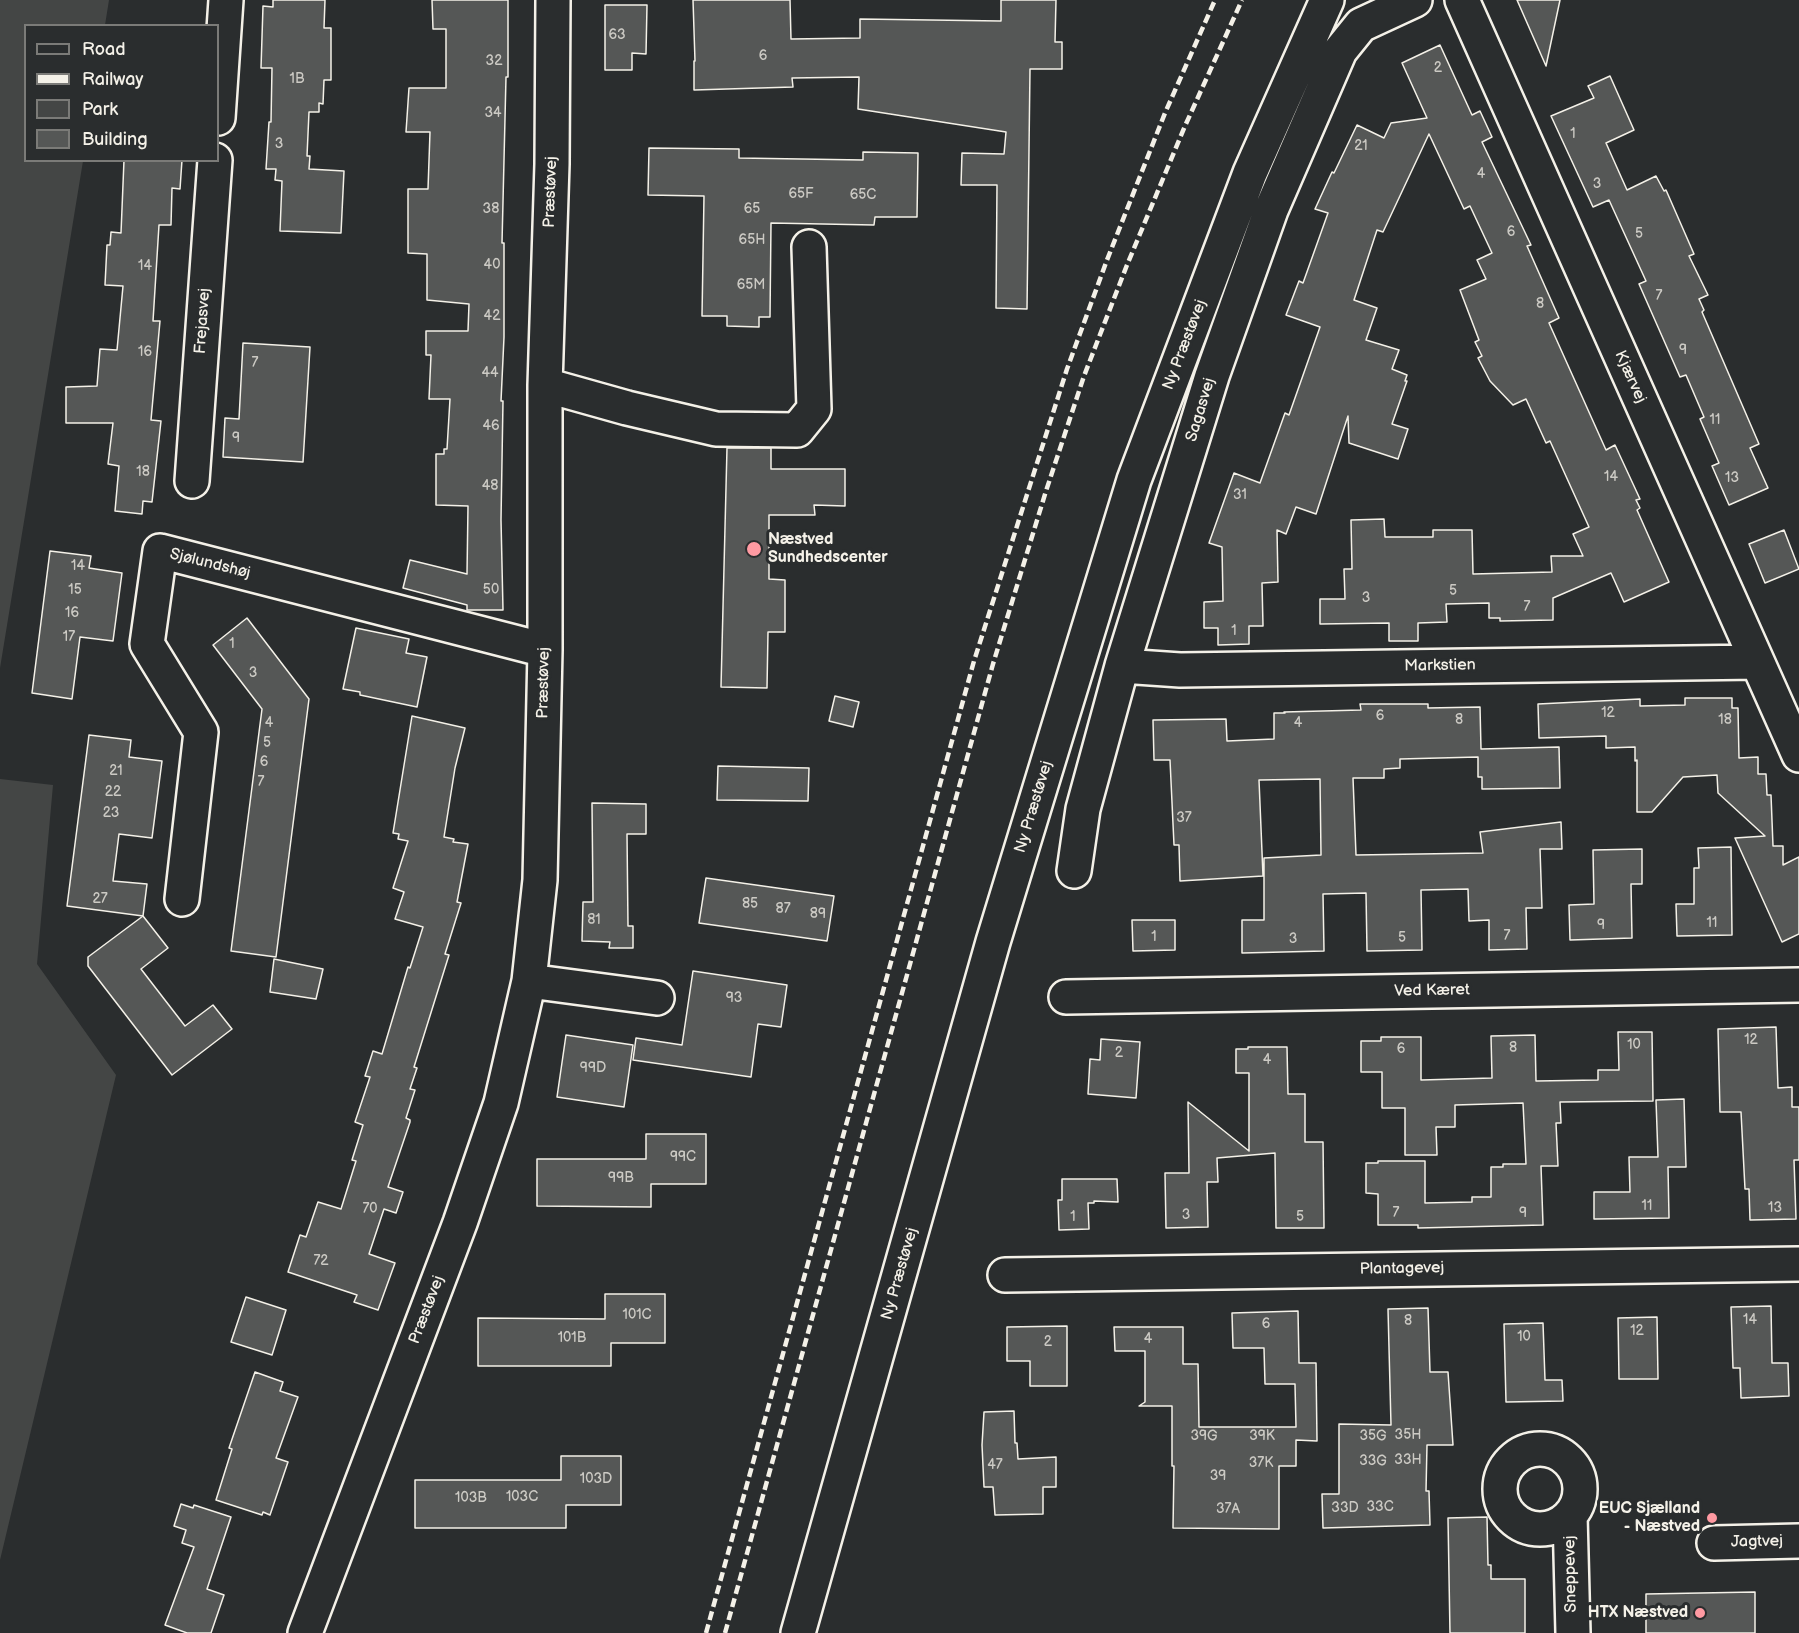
<!DOCTYPE html>
<html>
<head>
<meta charset="utf-8">
<style>
  body { margin:0 }
  #map { position:relative; width:1799px; height:1633px; overflow:hidden; background:#2a2d2e; font-family:"Balsamiq Sans",sans-serif }
  canvas { display:block }
  .legend { position:absolute; left:24px; top:24px; width:195px; height:138px; box-sizing:border-box; background:#2a2d2e; border:2px solid #7b7b78; margin:0; padding:8px 10px; list-style:none; font-size:18px; color:#f4f1e8 }
  .legend li { display:flex; align-items:center; gap:12px; height:30px }
  .legend b { width:30px; border:2px solid #7b7b78 }
</style>
</head>
<body>
<div id="map">
<canvas width="1799" height="1633"></canvas>
<ul class="legend">
<li><b style="height:8px;background:#2a2d2e"></b>Road</li>
<li><b style="height:8px;background:#f4f1e8"></b>Railway</li>
<li><b style="height:16px;background:#444645"></b>Park</li>
<li><b style="height:16px;background:#555756"></b>Building</li>
</ul>
</div>
<script>
const ctx = document.querySelector('canvas').getContext('2d');
ctx.lineJoin = 'round';
function paint(path, color) { ctx.fillStyle = color; ctx.fill(path, 'evenodd'); }
function strokePath(path, color, width, dash) { ctx.strokeStyle = color; ctx.lineWidth = width; ctx.lineCap = dash ? 'butt' : 'round'; ctx.setLineDash(dash || []); ctx.stroke(path); }
function drawText(font, color, halo, rows, align = 'center') {
  ctx.font = font + ' "Balsamiq Sans",sans-serif'; ctx.lineWidth = 6; ctx.setLineDash([]); ctx.textBaseline = 'middle'; ctx.strokeStyle = halo; ctx.fillStyle = color; for (const [text, x, y, turn = 0] of rows) {
    ctx.save(); ctx.translate(x, y); ctx.rotate((+turn || 0) * Math.PI / 180); ctx.textAlign = isNaN(turn) ? turn : align; if (halo) ctx.strokeText(text, 0, 0); ctx.fillText(text, 0, 0); ctx.restore();
  }
}
paint(new Path2D(`
  M0,0H109L105,25L26,26V160L83,161L0,668Z
  M0,779L53,785L37,964L116,1075L0,1560Z`), '#444645');
const building = new Path2D(`
  M273,0H325L324,28H331V80H324L323,104L319,103V112H309L307,156H310L309,169L344,171L341,233L280,231L282,181L275,180L276,169H266L269,122H271L272,68H261L263,6L273,7Z
  M432,0H508V77H506L502,243H504V337L501,401H503L501,520L503,610H467V605L403,588L410,560L467,574L468,506L436,505V454H444V449H447L450,399H429L431,355H426V331H468L469,304L427,300V254L408,253V189H428L430,132H406L409,88H446V29H433Z
  M693,0H790L791,39L860,38V19L1001,21V0H1056L1055,42H1062V69H1030L1027,309L996,308L997,185H961L962,153L1004,154L1006,132L858,109L859,77L792,78L793,87L694,90V61H695Z
  M1517,0H1560L1546,66Z
  M605,5H647L646,54L632,53V70H605Z
  M1440,45L1472,115L1480,111L1492,137L1482,142L1531,245L1527,246L1559,318L1549,323L1606,450L1615,445L1640,499L1636,500L1640,508L1637,510L1669,582L1624,602L1611,573L1553,598V620L1500,621V618H1489V603L1446,604L1447,622L1418,623V641H1389V623L1320,624V599H1345L1344,569H1352L1351,520L1384,519L1385,537H1433V530H1472L1473,574L1552,572L1551,556H1583L1573,534L1589,527L1550,441L1546,443L1526,399L1513,405L1490,381L1478,358L1482,356L1475,342L1479,340L1460,290L1486,279L1477,260L1492,253L1470,206L1464,209L1429,134L1383,232L1377,230L1354,300L1377,308L1366,340L1399,350L1392,369L1407,375L1405,381H1407L1392,424L1408,429L1398,459L1349,443L1348,416L1316,514L1296,507L1286,534L1277,530L1278,582L1262,583L1263,626H1249V644L1218,645V628H1204V602L1223,601L1222,547L1209,543L1234,473L1260,483L1285,413L1289,415L1320,327L1286,315L1299,281L1303,283L1328,213L1315,209L1332,172L1334,173L1357,125L1384,138L1391,123L1427,118L1402,63Z
  M1610,76L1634,130L1606,143L1627,190L1656,176L1664,191L1666,190L1694,254L1689,256L1708,295L1699,299L1704,310L1702,312L1759,444L1750,448L1768,488L1729,505L1712,466L1719,463L1700,419L1704,417L1686,375L1680,377L1639,284L1646,281L1609,200L1593,207L1551,116L1594,98L1588,86Z
  M649,148L739,149V158L863,160V152L918,153L917,217H875L874,225L771,223L770,317H759V327L727,326V316H702L704,196L648,195Z
  M124,160H182L180,189L172,188L171,225H159L153,321H160L151,420L161,421L152,502L143,501L142,514L115,511L119,466L108,464L113,423H66V387L97,386L100,349L117,350L123,286L105,285L107,245H110L111,232L121,233Z
  M243,343L310,347L303,462L223,457L225,418L239,419Z
  M727,448H771V469H845V506L814,505L815,515H769V579L785,580V632H768L767,688L721,687Z
  M1784,530L1799,569L1765,583L1749,544Z
  M50,551L91,556L89,568L122,573L113,641L80,637L72,699L32,693Z
  M247,618L309,699L276,957L231,951L262,709L213,645Z
  M356,628L409,639L406,653L427,657L417,707L360,695V692L343,689Z
  M835,696L859,702L853,727L829,721Z
  M1685,698H1732V708H1738L1739,758L1758,757V774H1766L1767,795H1771L1773,846H1783V865L1799,857V934L1782,942L1735,838L1765,836L1718,793L1717,775L1683,777L1652,812H1637V760L1635,761V747L1606,748V736L1539,738L1538,704L1640,699V706L1685,705Z
  M1360,704H1428V708L1480,707L1481,749L1559,747L1560,788L1482,789V777H1478V757L1400,759V768L1384,769V778H1353L1356,855L1483,853L1480,832L1561,822L1562,849H1540L1542,908H1526L1527,949L1489,950V920L1469,921L1468,889L1421,890L1422,950L1367,951L1366,893L1323,894L1324,951L1242,953V920H1264V858L1321,855L1320,779L1259,780L1263,876L1180,881L1179,845H1174L1170,760H1154L1153,720L1226,719L1227,741L1274,739V713H1285L1284,712L1361,710Z
  M412,716L465,728L455,768L444,837L454,839L453,842L468,844L457,902L461,903L445,954L449,955L414,1067L417,1068L410,1089L415,1090L406,1118L410,1120V1122L388,1187L403,1192L396,1213L384,1209L369,1254L395,1263L378,1310L354,1302L357,1295L288,1272L300,1235L306,1237L318,1202L341,1209L356,1161L352,1160L363,1125L355,1122L370,1077L365,1076L373,1051L382,1054L408,967L410,968L423,927L395,919L404,892L393,888L408,841L398,839L399,834L393,833Z
  M89,735L131,740L129,757L162,761L152,838L119,834L113,881L147,884L143,916L168,948L141,969L185,1026L213,1005L232,1029L172,1075L88,966V957L143,916L67,906Z
  M718,766L809,768L808,801L717,800Z
  M592,803L646,804V834H627L628,926H633V948H609L610,942L582,941L583,902H593Z
  M1731,847L1732,935L1677,936L1676,904H1694V868H1699L1698,848Z
  M1642,849V884H1631L1632,938L1570,940L1569,905L1594,904L1593,850Z
  M706,878L834,896L827,941L699,923Z
  M1132,920H1175V950L1133,951Z
  M274,959L323,969L316,999L270,992Z
  M693,971L787,985L781,1027L758,1024L751,1077L633,1060L636,1038L682,1045Z
  M1776,1027L1778,1088L1792,1087V1107H1799V1160H1794L1796,1219L1750,1220L1749,1189H1745L1741,1112H1720L1718,1029Z
  M1618,1032H1652L1653,1101L1560,1102L1561,1123H1556L1558,1166H1541L1543,1225L1418,1228V1225H1378V1194L1366,1193V1163H1378V1161H1425V1203L1472,1202V1197H1491V1167H1503V1164H1526L1523,1103L1455,1105V1127H1436L1437,1155H1405V1108H1382V1072H1361V1041H1381V1037H1421V1080L1492,1078L1491,1036L1535,1035L1536,1081L1598,1080V1070H1619Z
  M566,1035L633,1045L624,1107L557,1097Z
  M1101,1039L1140,1042L1136,1098L1088,1094L1090,1059L1100,1060Z
  M1248,1047H1287L1288,1094H1305V1142H1323L1324,1228H1276L1275,1153L1217,1158L1218,1182H1207L1208,1227L1166,1228L1165,1173H1189L1188,1102L1249,1151V1073H1236V1049H1248Z
  M1684,1099L1686,1167H1668L1669,1218L1594,1219V1192H1630L1629,1157H1658L1656,1100Z
  M646,1134H706V1184H651V1207L537,1206V1159H646Z
  M1062,1179H1117L1118,1202L1094,1201V1203H1088L1089,1229L1059,1230L1058,1200H1062Z
  M605,1294H665V1343H611V1366H478V1318L605,1319Z
  M246,1297L286,1310L272,1355L231,1342Z
  M1771,1306L1772,1363H1788L1789,1396L1741,1398L1740,1368H1733L1731,1307Z
  M1428,1308L1430,1372H1448L1453,1445H1427L1426,1491H1429L1430,1525L1323,1528L1322,1494H1339V1424L1391,1425L1388,1309Z
  M1298,1311L1299,1363H1316L1317,1441L1296,1440V1466H1279V1529L1173,1528L1174,1466H1172V1406H1139L1145,1402V1351H1115L1114,1327H1183V1364H1198L1199,1427H1296L1295,1384H1265L1264,1348H1233L1232,1313Z
  M1657,1317L1658,1379H1619L1618,1318Z
  M1543,1323L1545,1380H1562L1563,1401L1506,1402L1504,1324Z
  M1067,1326V1386H1030V1361H1007V1327Z
  M255,1372L283,1382L280,1391L298,1397L276,1458L288,1462L270,1515L263,1512L262,1515L216,1500L232,1449L229,1448Z
  M1014,1411L1015,1443H1017L1018,1459L1056,1457V1487H1043V1514L995,1515L993,1487H984L982,1445L984,1412Z
  M561,1456H621V1505H566V1528H415V1480H561Z
  M181,1504L193,1508L194,1505L231,1517L207,1589L224,1595L211,1633H187L165,1625L194,1547L182,1543L186,1530L174,1526Z
  M1487,1517L1488,1565H1491V1579H1525V1633H1450L1448,1518Z
  M1755,1592V1633H1646V1594Z`);
paint(building, '#555756');
strokePath(building, '#f4f1e8', 1.5);
const minor = new Path2D(`
  M1462,0L1799,755
  M218,118L226,0
  M545,385L627,408L716,429L797,430L814,409L809,247
  M192,481L215,160
  M1122,666L1180,670L1757,662
  M1074,871L1083,809L1122,666L1212,376L1271,210L1340,51L1361,25L1415,0
  M182,899L201,732L147,644L160,551L545,650
  M529,981L657,998
  M1066,997L1799,985
  M1005,1275L1799,1264
  M1500 1489a40 40 0 1 1 80 0a40 40 0 1 1-80 0Z
  M1570,1515L1573,1633
  M1714,1543L1799,1541
  M305,1633L460,1223L501,1103L529,981L540,880L545,650V385L552,164L553,0
  M798,1633L993,942L1134,480L1250,173L1327,0`);
strokePath(minor, '#f4f1e8', 38);
strokePath(minor, '#2a2d2e', 33);
strokePath(new Path2D(`
  M706,1633L974,661L1067,369L1107,260L1165,113L1215,0
  M725,1633L993,664L1046,491L1084,376L1127,265L1185,126L1242,0`), '#f4f1e8', 4.5, [9, 4.5]);
for (const [x, y, r, color] of [
  [754,549,8,"#ff9aa2"],
  [1712,1518,6,"#ff9aa2"],
  [1700,1613,6,"#ff9aa2"]
]) { const dot = new Path2D(); dot.arc(x, y, r, 0, 2 * Math.PI); ctx.fillStyle = color; ctx.fill(dot); strokePath(dot, '#2a2d2e', 2); }
drawText('14px', '#cccac4', null, [
  ["63",617,35],
  ["6",763,56],
  ["32",494,61],
  ["2",1438,68],
  ["1B",297,79],
  ["34",493,113],
  ["1",1573,134],
  ["3",279,144],
  ["21",1361,146],
  ["4",1481,174],
  ["3",1597,184],
  ["65F",801,194],
  ["65C",863,195],
  ["38",491,209],
  ["65",752,209],
  ["6",1511,232],
  ["5",1639,234],
  ["65H",752,240],
  ["40",492,265],
  ["14",145,266],
  ["65M",751,285],
  ["7",1659,296],
  ["8",1540,304],
  ["42",492,316],
  ["9",1683,350],
  ["16",145,352],
  ["7",255,363],
  ["44",490,373],
  ["11",1715,420],
  ["46",491,426],
  ["9",236,438],
  ["18",143,472],
  ["14",1611,477],
  ["13",1732,478],
  ["48",490,486],
  ["31",1240,495],
  ["14",78,566],
  ["15",75,590],
  ["50",491,590],
  ["5",1453,591],
  ["3",1366,598],
  ["7",1527,607],
  ["16",72,613],
  ["1",1234,631],
  ["17",69,637],
  ["1",232,644],
  ["3",253,673],
  ["12",1608,713],
  ["6",1380,716],
  ["8",1459,720],
  ["18",1725,720],
  ["4",269,723],
  ["4",1298,723],
  ["5",267,743],
  ["6",264,762],
  ["21",116,771],
  ["7",261,782],
  ["22",113,792],
  ["23",111,813],
  ["37",1184,818],
  ["27",100,899],
  ["85",750,904],
  ["87",783,909],
  ["89",818,914],
  ["81",594,920],
  ["11",1712,923],
  ["9",1601,925],
  ["7",1507,936],
  ["1",1154,937],
  ["5",1402,938],
  ["3",1293,939],
  ["93",734,998],
  ["12",1751,1040],
  ["10",1634,1045],
  ["8",1513,1048],
  ["6",1401,1049],
  ["2",1119,1053],
  ["4",1267,1060],
  ["99D",593,1068],
  ["99C",683,1157],
  ["99B",621,1178],
  ["11",1647,1206],
  ["13",1775,1208],
  ["70",370,1209],
  ["7",1396,1213],
  ["9",1523,1213],
  ["3",1186,1215],
  ["1",1073,1217],
  ["5",1300,1217],
  ["72",321,1261],
  ["101C",637,1315],
  ["14",1750,1320],
  ["8",1408,1321],
  ["6",1266,1324],
  ["12",1637,1331],
  ["10",1524,1337],
  ["101B",572,1338],
  ["4",1148,1339],
  ["2",1048,1342],
  ["35H",1408,1435],
  ["39G",1204,1436],
  ["39K",1262,1436],
  ["35G",1373,1436],
  ["33H",1408,1460],
  ["33G",1373,1461],
  ["37K",1261,1463],
  ["47",995,1465],
  ["39",1218,1476],
  ["103D",596,1479],
  ["103C",522,1497],
  ["103B",471,1498],
  ["33C",1380,1507],
  ["33D",1345,1508],
  ["37A",1228,1509]
]);
drawText('16px', '#f4f1e8', '#2a2d2e', [
  ["Præstøvej",551,192,-88],
  ["Frejasvej",203,321,-86],
  ["Ny Præstøvej",1185,345,-69],
  ["Kjærvej",1630,377,66],
  ["Sagasvej",1201,410,-73],
  ["Sjølundshøj",210,564,14],
  ["Markstien",1440,666,-1],
  ["Præstøvej",544,683,-89],
  ["Ny Præstøvej",1034,807,-73],
  ["Ved Kæret",1432,991,-1],
  ["Plantagevej",1402,1269,-1],
  ["Ny Præstøvej",900,1274,-74],
  ["Præstøvej",427,1310,-69],
  ["Jagtvej",1757,1542,-1],
  ["Sneppevej",1571,1574,-91]
]);
drawText('bold 16px', '#f4f1e8', '#2a2d2e', [
  ["Næstved",768,540,"left"],
  ["Sundhedscenter",768,558,"left"],
  ["EUC Sjælland",1700,1509],
  ["- Næstved",1700,1527],
  ["HTX Næstved",1688,1613]
], 'right');
</script>
</body>
</html>
